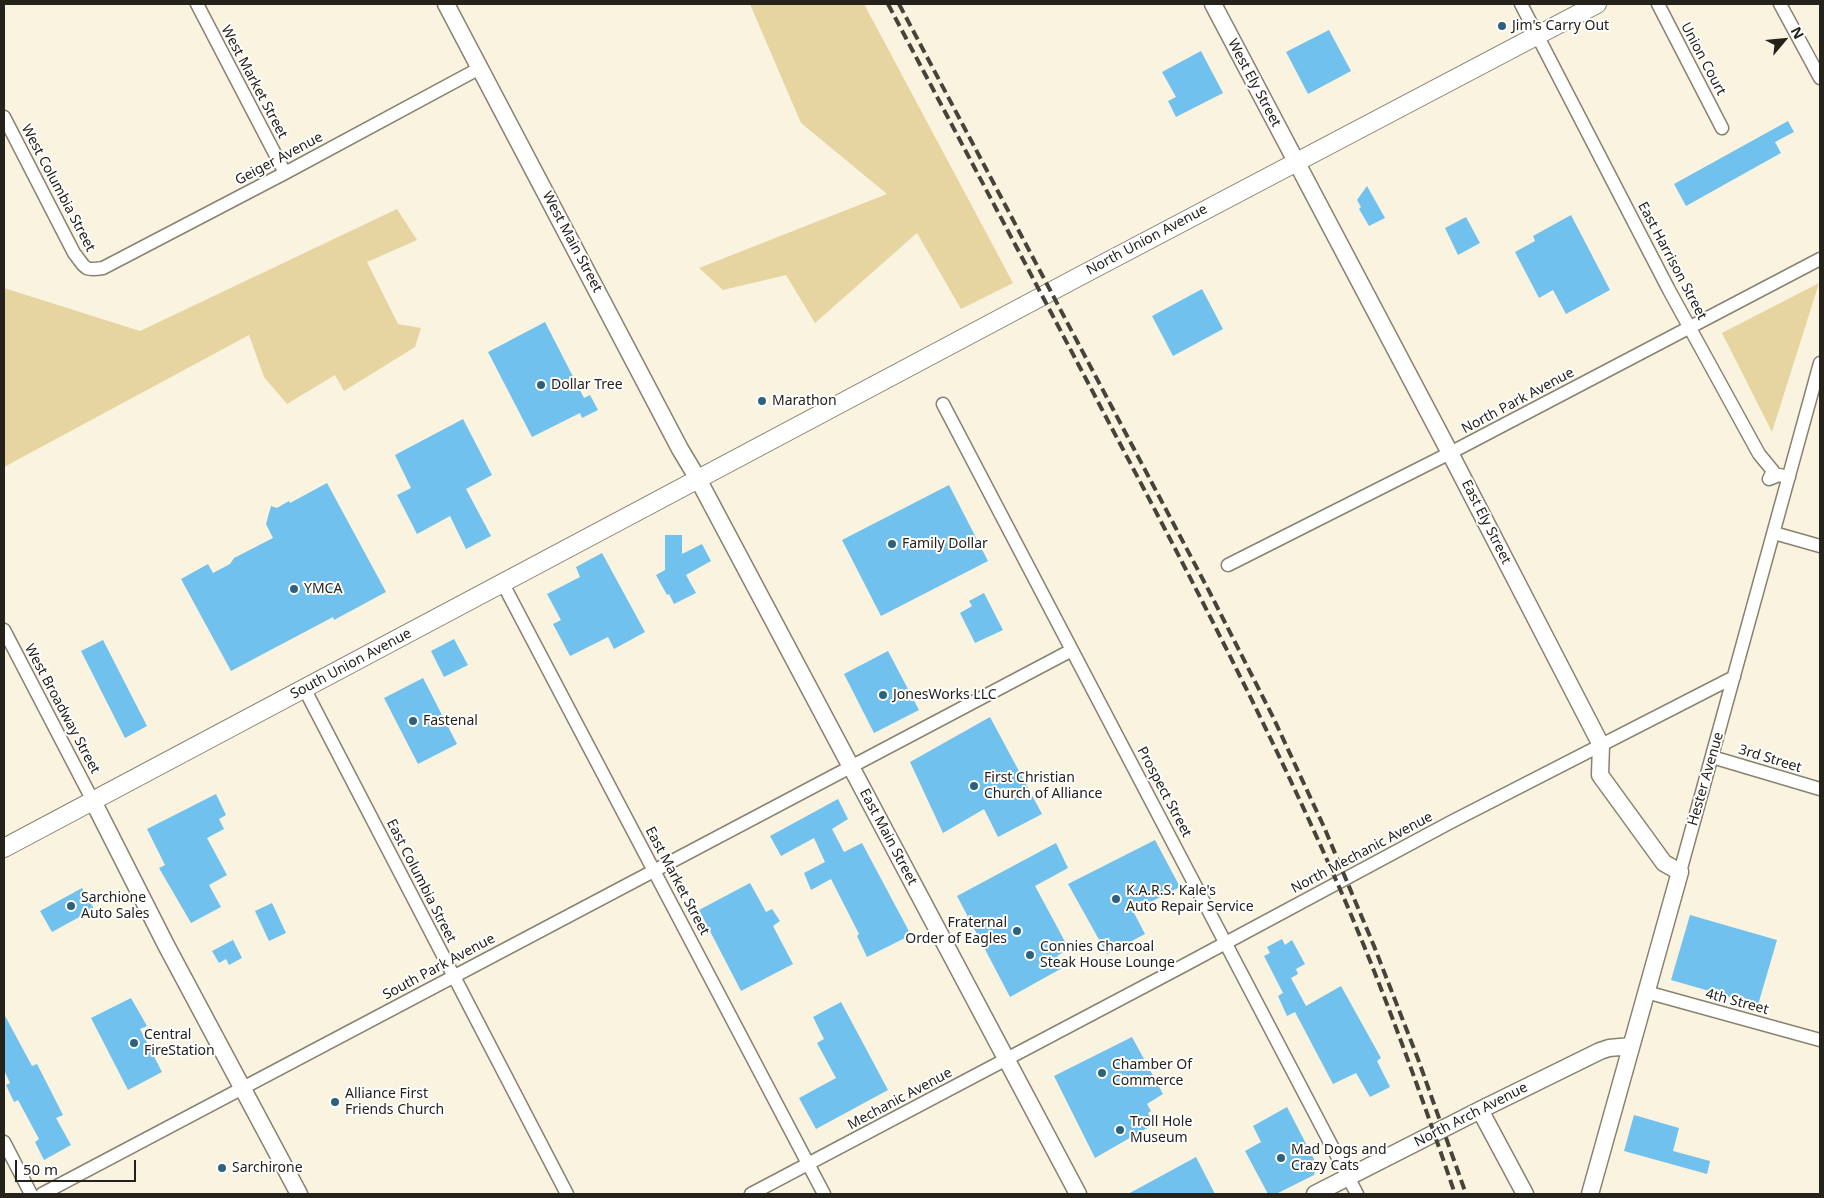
<!DOCTYPE html>
<html>
<head>
<meta charset="utf-8">
<style>
  body { margin:0 }
  #map { position:relative; width:1824px; height:1198px; overflow:hidden; background:#faf3df; font-family:"Noto Sans",sans-serif }
  canvas { display:block }
  .frame { position:absolute; inset:0; border:5px solid #24221b; pointer-events:none }
  .north { position:absolute; left:1759px; top:15px; width:50px; height:50px; -webkit-text-stroke:4px #fff; paint-order:stroke; rotate:62deg; font-size:14px; font-weight:700; line-height:20px; text-align:center; color:#24221b }
  .north::after { content:''; display:block; margin:auto; width:18px; height:22px; background:#24221b; clip-path:polygon(50% 0,100% 100%,50% 72%,0 100%) }
  .scale { position:absolute; left:15px; top:1160px; width:121px; height:22px; box-sizing:border-box; border:2px solid #24221b; border-top:0; padding-left:6px; font-size:15px; line-height:18px; white-space:nowrap; color:#24221b; -webkit-text-stroke:4px #fff; paint-order:stroke }
</style>
</head>
<body>
<div id="map">
<canvas width="1824" height="1198"></canvas>
<div class="frame"></div>
<div class="north">N</div>
<div class="scale">50 m</div>
</div>
<script>
const ctx = document.querySelector('canvas').getContext('2d');
ctx.lineJoin = 'round';
function paint(path, color) { ctx.fillStyle = color; ctx.fill(path, 'evenodd'); }
function strokePath(path, color, width, dash) { ctx.strokeStyle = color; ctx.lineWidth = width; ctx.lineCap = dash ? 'butt' : 'round'; ctx.setLineDash(dash || []); ctx.stroke(path); }
function drawText(font, color, halo, rows, align = 'center') {
  ctx.font = font + ' "Noto Sans",sans-serif'; ctx.lineWidth = 4; ctx.setLineDash([]); ctx.textBaseline = 'middle'; ctx.strokeStyle = halo; ctx.fillStyle = color; for (const [text, x, y, turn = 0] of rows) {
    ctx.save(); ctx.translate(x, y); ctx.rotate((+turn || 0) * Math.PI / 180); ctx.textAlign = isNaN(turn) ? turn : align; if (halo) ctx.strokeText(text, 0, 0); ctx.fillText(text, 0, 0); ctx.restore();
  }
}
paint(new Path2D(`
  M750,4H864L1013,283L961,309L917,233L815,323L786,275L723,290L699,268L887,194L801,123Z
  M397,209L417,240L367,262L398,324L421,328L415,347L344,391L335,375L287,404L264,377L249,335L4,467V288L140,331Z
  M1819,283L1772,432L1722,333Z`), '#e6d5a1');
paint(new Path2D(`
  M1329,30L1351,71L1308,94L1286,52Z
  M1201,51L1223,93L1176,117L1168,101L1176,97L1162,72Z
  M1788,121L1794,132L1775,142L1781,153L1686,206L1674,184Z
  M1367,186L1385,218L1369,226L1359,209L1361,207L1357,200Z
  M1571,215L1610,290L1566,314L1553,290L1539,298L1515,252L1535,241L1533,236Z
  M1466,217L1480,243L1458,255L1445,228Z
  M1202,289L1223,329L1173,356L1152,316Z
  M545,322L584,398L590,395L598,410L582,418L580,413L532,437L488,352Z
  M463,419L492,475L466,489L491,536L466,549L450,516L417,534L397,495L411,488L395,455Z
  M327,483L386,592L334,620L333,617L231,671L181,579L208,564L213,573L230,564L234,558L273,538L266,524L271,506L277,508L289,501L290,503Z
  M949,485L988,561L881,616L842,540Z
  M665,535H682V554L702,544L711,561L686,575L696,593L674,604L669,594L667,595L656,575L665,570Z
  M602,553L645,632L614,649L608,637L570,656L553,624L561,620L547,594L580,577L576,567Z
  M984,593L1003,630L975,643L960,613L972,606L969,601Z
  M454,639L468,665L444,677L431,651Z
  M103,640L147,726L125,738L81,651Z
  M888,651L919,710L874,733L844,674Z
  M423,678L457,744L418,764L384,698Z
  M990,717L1042,814L998,837L984,809L943,833L910,762Z
  M216,794L226,815L219,819L224,829L207,838L227,875L209,885L221,907L191,923L159,868L165,865L147,829Z
  M838,799L848,819L832,829L844,852L862,843L911,935L867,957L857,936L859,934L831,879L811,890L804,873L825,862L814,838L781,856L770,836Z
  M1155,840L1180,887L1133,911L1145,934L1107,954L1068,884Z
  M1056,843L1068,868L1035,886L1069,949L1057,956L1064,967L1010,997L957,896Z
  M750,883L766,912L772,909L780,921L773,926L793,964L741,991L699,910Z
  M82,888L94,909L52,932L40,911Z
  M272,903L286,933L269,941L255,911Z
  M1690,915L1777,940L1758,1005L1671,980Z
  M1282,939L1285,945L1292,940L1305,964L1296,969L1298,974L1291,978L1306,1006L1341,986L1381,1058L1377,1061L1390,1087L1370,1097L1356,1073L1333,1084L1295,1012L1287,1016L1278,996L1283,993L1264,956L1270,953L1267,947Z
  M233,940L242,958L229,965L226,959L219,963L212,951Z
  M131,998L147,1026L140,1029L162,1072L128,1090L91,1018Z
  M841,1002L888,1090L816,1129L799,1098L836,1078L817,1043L824,1039L813,1017Z
  M4,1014L32,1066L37,1064L63,1115L56,1118L71,1145L44,1160L35,1142L39,1139L18,1100L14,1102L6,1085L10,1083L4,1070Z
  M1132,1037L1163,1094L1147,1104L1151,1111L1148,1113L1154,1124L1095,1158L1054,1076Z
  M1287,1107L1317,1165L1314,1175L1276,1194H1268L1245,1151L1261,1142L1253,1126Z
  M1634,1115L1679,1128L1673,1151L1710,1161L1707,1174L1624,1151Z
  M1196,1157L1215,1194H1128Z`), '#71c1ee');
const minor = new Path2D(`
  M197,4L285,173
  M1521,4L1669,290L1759,454L1773,471L1769,479L1779,475L1789,477
  M1658,4L1722,128
  M1780,4L1820,78
  M4,117L74,253C86,268 83,271 103,268L285,173L480,68
  M943,404L1357,1194
  M1774,533L1820,546
  M1228,565L1450,453L1820,259
  M502,582L824,1194
  M4,630L93,801
  M304,688L567,1194
  M1712,757L1820,789
  M1680,872L1820,363
  M1646,992L1820,1040
  M4,1142L31,1194
  M42,1194L1072,650
  M751,1194L1179,968L1451,822L1734,677`);
const tertiary = new Path2D(`
  M446,4L680,449L698,479L1078,1194
  M1213,4L1450,453L1601,745L1600,775L1664,863L1680,872L1590,1194
  M93,801L166,945L299,1194
  M1480,1110L1525,1194
  M1315,1194L1480,1110L1600,1051L1609,1048L1631,1046`);
const secondary = new Path2D(`
  M4,848L1082,275L1597,4`);
strokePath(minor, '#888270', 15);
strokePath(tertiary, '#888270', 19);
strokePath(secondary, '#888270', 20);
strokePath(minor, '#fff', 12);
strokePath(tertiary, '#fff', 16);
strokePath(secondary, '#fff', 18);
strokePath(new Path2D(`
  M888,4C964,148 1041,293 1117,438C1197,589 1275,740 1343,896C1385,993 1421,1094 1455,1194
  M899,4L1209,591L1273,717L1324,827L1374,946L1418,1059L1466,1194`), '#46433a', 4, [10, 5]);
for (const [x, y, r, color] of [
  [1502,26,5,"#2d617d"],
  [541,385,5,"#2d617d"],
  [762,401,5,"#2d617d"],
  [892,544,5,"#2d617d"],
  [294,589,5,"#2d617d"],
  [883,695,5,"#2d617d"],
  [413,721,5,"#2d617d"],
  [974,786,5,"#2d617d"],
  [1116,899,5,"#2d617d"],
  [71,906,5,"#2d617d"],
  [1017,931,5,"#2d617d"],
  [1030,955,5,"#2d617d"],
  [134,1043,5,"#2d617d"],
  [1102,1073,5,"#2d617d"],
  [335,1102,5,"#2d617d"],
  [1120,1130,5,"#2d617d"],
  [1281,1158,5,"#2d617d"],
  [222,1168,5,"#2d617d"]
]) { const dot = new Path2D(); dot.arc(x, y, r, 0, 2 * Math.PI); ctx.fillStyle = color; ctx.fill(dot); strokePath(dot, '#fff', 2); }
drawText('14px', '#24221b', '#fff', [
  ["Jim's Carry Out",1512,26],
  ["Dollar Tree",551,385],
  ["Marathon",772,401],
  ["Family Dollar",902,544],
  ["YMCA",304,589],
  ["JonesWorks LLC",893,695],
  ["Fastenal",423,721],
  ["First Christian",984,778],
  ["Church of Alliance",984,794],
  ["K.A.R.S. Kale's",1126,891],
  ["Auto Repair Service",1126,907],
  ["Sarchione",81,898],
  ["Auto Sales",81,914],
  ["Fraternal",1007,923,"right"],
  ["Order of Eagles",1007,939,"right"],
  ["Connies Charcoal",1040,947],
  ["Steak House Lounge",1040,963],
  ["Central",144,1035],
  ["FireStation",144,1051],
  ["Chamber Of",1112,1065],
  ["Commerce",1112,1081],
  ["Alliance First",345,1094],
  ["Friends Church",345,1110],
  ["Troll Hole",1130,1122],
  ["Museum",1130,1138],
  ["Mad Dogs and",1291,1150],
  ["Crazy Cats",1291,1166],
  ["Sarchirone",232,1168]
], 'left');
drawText('14px', '#24221b', '#fff', [
  ["Union Court",1703,59,62],
  ["West Market Street",254,82,62],
  ["West Ely Street",1254,83,62],
  ["Geiger Avenue",279,159,-28],
  ["West Columbia Street",58,188,62],
  ["North Union Avenue",1147,240,-28],
  ["West Main Street",572,242,62],
  ["East Harrison Street",1672,261,62],
  ["North Park Avenue",1518,401,-28],
  ["East Ely Street",1486,522,63],
  ["South Union Avenue",351,664,-28],
  ["West Broadway Street",62,709,62],
  ["3rd Street",1770,759,17],
  ["Hester Avenue",1706,779,-74],
  ["Prospect Street",1164,792,62],
  ["East Main Street",888,837,62],
  ["North Mechanic Avenue",1362,853,-28],
  ["East Columbia Street",421,881,63],
  ["East Market Street",677,881,62],
  ["South Park Avenue",439,967,-28],
  ["4th Street",1737,1002,15],
  ["Mechanic Avenue",900,1099,-28],
  ["North Arch Avenue",1471,1115,-27]
]);
</script>
</body>
</html>
